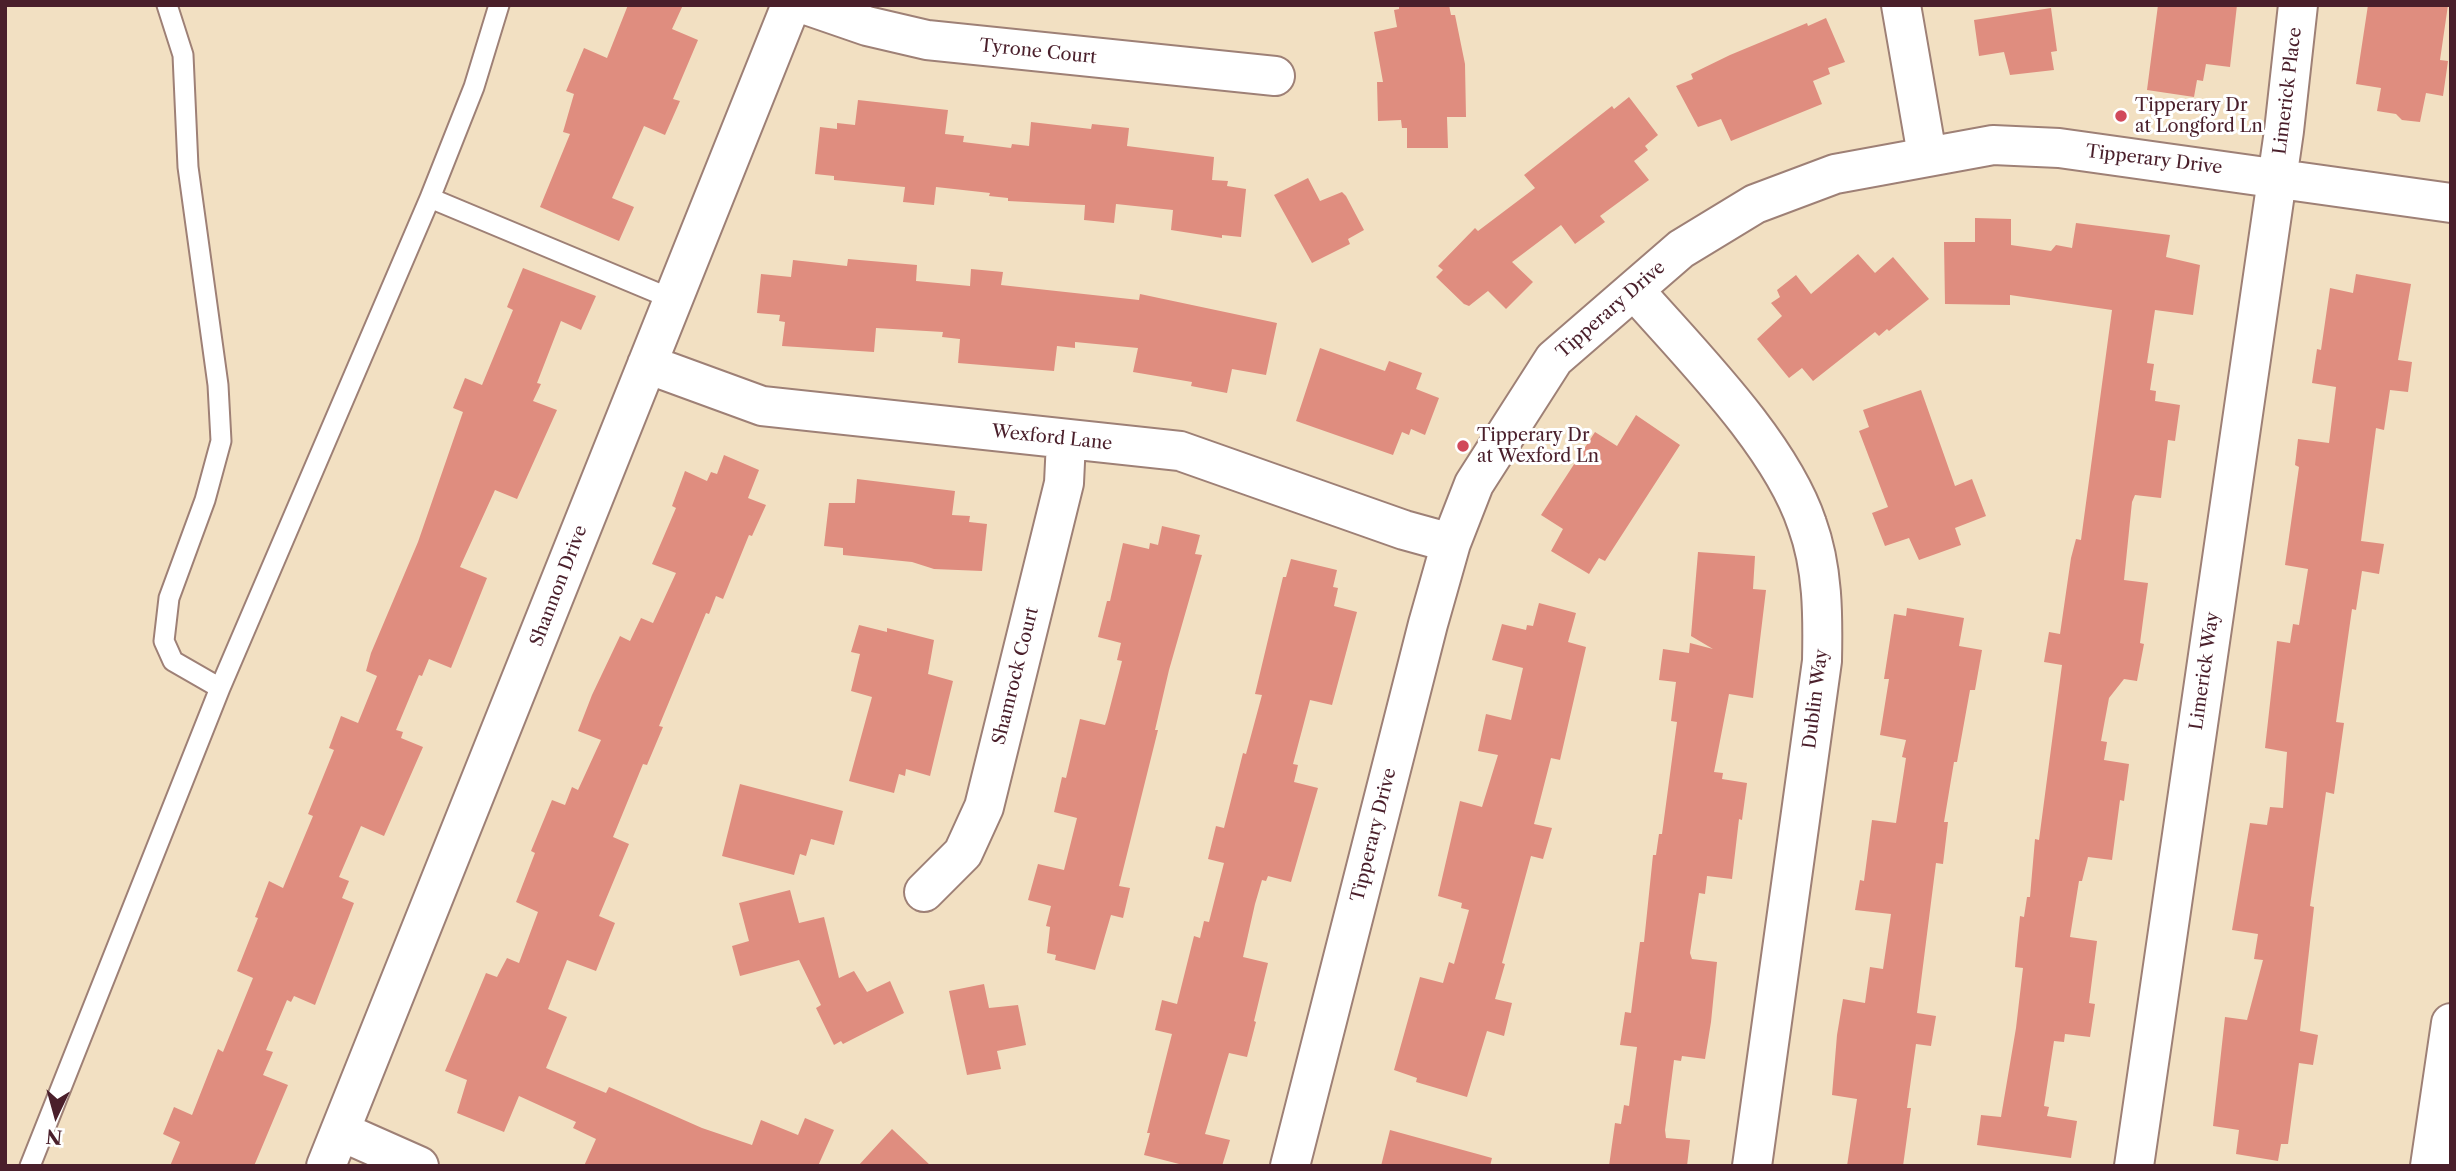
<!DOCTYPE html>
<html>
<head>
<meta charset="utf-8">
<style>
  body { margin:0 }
  #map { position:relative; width:2456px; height:1171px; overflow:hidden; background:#f2e0c2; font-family:"Libre Caslon Text",serif }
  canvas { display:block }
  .frame { position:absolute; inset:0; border:7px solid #4a1f2b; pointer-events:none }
  .north { position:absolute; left:21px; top:1080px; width:70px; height:70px; -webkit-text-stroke:5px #fff; paint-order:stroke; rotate:185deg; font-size:19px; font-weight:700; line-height:28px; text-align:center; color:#4a1f2b }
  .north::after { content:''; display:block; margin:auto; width:24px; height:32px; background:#4a1f2b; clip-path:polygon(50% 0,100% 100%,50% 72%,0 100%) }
</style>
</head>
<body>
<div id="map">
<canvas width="2456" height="1171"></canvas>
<div class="frame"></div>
<div class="north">N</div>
</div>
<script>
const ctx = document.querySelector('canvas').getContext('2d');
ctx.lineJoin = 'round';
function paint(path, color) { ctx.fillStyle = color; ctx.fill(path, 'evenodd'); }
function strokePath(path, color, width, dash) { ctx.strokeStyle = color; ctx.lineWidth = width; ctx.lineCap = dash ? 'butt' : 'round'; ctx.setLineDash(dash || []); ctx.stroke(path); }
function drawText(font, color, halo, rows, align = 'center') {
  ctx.font = font + ' "Libre Caslon Text",serif'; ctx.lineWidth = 6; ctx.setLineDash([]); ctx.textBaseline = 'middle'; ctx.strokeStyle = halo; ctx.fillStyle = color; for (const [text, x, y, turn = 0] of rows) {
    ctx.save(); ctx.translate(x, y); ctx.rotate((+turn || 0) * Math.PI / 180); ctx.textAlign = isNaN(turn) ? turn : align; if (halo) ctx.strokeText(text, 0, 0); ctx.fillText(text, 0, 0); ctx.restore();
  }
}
paint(new Path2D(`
  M628,5H683L672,29L698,40L673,99L680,101L665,135L644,126L612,198L634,207L619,241L540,207L570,134L563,132L574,94L566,91L584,48L607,58Z
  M1399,5H1449L1451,15H1455L1465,64L1466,117H1447L1448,148H1407V128H1402L1401,120L1378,121L1377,82H1383L1374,32L1397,27L1394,10L1399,9Z
  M2158,5H2237L2230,67L2206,64L2203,81L2197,80L2194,97L2147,90Z
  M2368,5H2448L2440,60L2448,61L2443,96L2426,93L2420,122L2402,120L2396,114L2377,111L2381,88L2356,84Z
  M2051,8L2057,51L2051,52L2054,70L2010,75L2004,52L1979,56L1974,20Z
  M1826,18L1845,62L1828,68L1830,74L1813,81L1822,104L1731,141L1721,119L1698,127L1676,86L1693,79L1691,74L1730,55L1807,23L1808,26Z
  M1629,97L1658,135L1645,146L1648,150L1634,161L1649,180L1600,216L1605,222L1575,244L1561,225L1512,262L1533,282L1506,309L1488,291L1469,306L1464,304L1436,277L1443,270L1438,266L1475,228L1478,231L1535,188L1524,175L1612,106L1614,109Z
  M858,100L948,110L945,134L964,136L963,142L1011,148L1012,144L1029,146L1031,122L1091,129L1092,124L1129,128L1127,146L1214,157L1212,180L1228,181L1227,186L1246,189L1241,237L1222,235V238L1171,230L1173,210L1116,204L1114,223L1084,220L1085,205L1008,201V198L989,196L990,193L936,187L934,205L903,202L905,187L834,180V176L815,174L820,127L837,129V123L855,125Z
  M1308,178L1320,201L1342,192L1346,196L1364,230L1348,239L1350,244L1312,263L1274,195Z
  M1975,218L2011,219V245L2051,251L2056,245L2072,248L2076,223L2170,235L2166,257L2200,265L2193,315L2155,310L2147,363L2154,364L2150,390L2156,391L2155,401L2180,405L2175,441L2168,440L2161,498L2135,495L2132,502L2124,580L2148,583L2140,643L2144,644L2137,681L2124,679L2109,698L2101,741L2107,742L2104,760L2129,764L2124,801L2120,800L2112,860L2088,857L2082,881H2079L2070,937L2097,941L2089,1003L2095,1004L2090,1037L2065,1034L2064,1042L2054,1041L2044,1106L2049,1107L2047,1116L2077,1121L2071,1158L1977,1145L1981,1115L2001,1117L2016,1028L2023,968L2015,967L2017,945L2020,916L2024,917L2027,897H2030L2035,839L2039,840L2062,665L2044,662L2049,632L2060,634L2071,558L2076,539L2081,540L2112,310L2010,295V305L1945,304L1944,242H1975Z
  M1858,254L1875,273L1893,257L1929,299L1889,331L1887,329L1879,336L1875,332L1813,381L1802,368L1789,378L1757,339L1782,316L1771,303L1780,297L1777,290L1796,275L1811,294Z
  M848,259L917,265L916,281L970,286L971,269L1003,272L1001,285L1139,300L1140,294L1277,323L1266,375L1232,369L1227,393L1191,386L1192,382L1133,372L1138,348L1075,342V348L1057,346L1054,371L958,363L960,339L942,337L943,332L876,328L874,352L782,346L785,322L779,321L780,315L757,313L761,274L791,277L793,260L847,266Z
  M523,268L596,296L581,330L561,321L537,383L541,384L533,401L557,410L517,499L495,490L460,567L487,578L451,668L429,659L422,676L419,675L396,730L403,732L401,738L423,747L384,836L361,826L339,877L349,881L342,898L354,903L315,1005L294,996L291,1002L287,1000L266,1050L273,1052L263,1075L288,1085L254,1166H170L180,1142L163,1134L174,1107L192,1115L218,1049L223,1052L253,978L237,971L258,918L255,917L269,881L283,888L313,816L308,814L334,750L329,748L341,716L358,723L377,676L366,671L371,653L418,542L463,412L453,408L465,378L482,385L513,310L507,307Z
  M2356,274L2411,284L2398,360L2412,362L2408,392L2390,390L2384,430L2376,428L2361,541L2384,544L2379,574L2362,571L2356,610L2352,609L2336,722L2344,723L2334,794L2326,792L2310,906L2314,907L2300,1031L2318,1035L2313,1065L2299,1063L2288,1144H2281L2278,1161L2236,1154L2239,1130L2213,1126L2225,1017L2247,1020L2263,960L2254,959L2258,934L2232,930L2250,823L2267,825L2270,807L2283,808L2287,752L2265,748L2277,641L2290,643L2293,624L2299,625L2308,569L2285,565L2299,467L2295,465L2298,439L2329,443L2336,387L2312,383L2317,349L2321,350L2330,288L2353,293Z
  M1320,348L1385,371L1389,361L1422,373L1416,389L1439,398L1425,435L1411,429L1409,435L1402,432L1393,455L1296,421Z
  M1921,390L1955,486L1972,479L1986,516L1955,528L1961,545L1919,560L1909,538L1885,546L1872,513L1888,507L1859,431L1869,427L1863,410Z
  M1636,415L1680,445L1605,561L1599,558L1589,574L1551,551L1563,529L1541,515L1595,432L1617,446Z
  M724,455L759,470L748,498L766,505L752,536L749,535L723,599L716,596L709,614L706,613L659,726L663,727L647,765L643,764L613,837L629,844L599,916L615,923L596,971L567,960L548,1009L567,1017L546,1068L606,1093L609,1087L702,1128L752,1145L761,1120L798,1135L805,1118L834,1130L818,1166H584L596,1139L573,1128L576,1122L519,1096L504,1132L457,1113L467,1080L445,1071L486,973L497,977L507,958L519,963L538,912L516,902L535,853L531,851L552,800L565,805L572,787L578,790L601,740L578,731L592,695L620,636L630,641L641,618L653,623L676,573L652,564L676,508L672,506L685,471L707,481L711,472L717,474Z
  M857,479L955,491L952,515L970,516L969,522L987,524L982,571L934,569L912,562L843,555V548L824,546L829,503H855Z
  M1162,526L1200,535L1195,554L1202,555L1169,670L1155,730H1158L1119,886L1130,888L1123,918L1111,915L1095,970L1055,960L1056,955L1047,953L1050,927L1046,926L1051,906L1028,900L1038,864L1064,870L1077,818L1054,812L1062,777L1066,778L1080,719L1105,725L1107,719L1122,661L1117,660L1121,643L1098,637L1107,601H1110L1123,543L1149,549L1150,543L1158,545Z
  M1698,552L1755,556L1753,589L1766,590L1753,698L1729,694L1714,772L1723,773L1722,779L1747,783L1742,820L1739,819L1732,879L1707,876L1705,894L1699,893L1690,953L1692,959L1717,962L1711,1022L1705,1059L1682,1056L1681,1061L1674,1060L1665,1130L1666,1138L1690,1140L1687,1166H1609L1615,1123L1621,1124L1624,1105L1629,1106L1637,1047L1620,1045L1625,1012L1631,1013L1640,942H1644L1653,855H1656L1659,834H1662L1677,722L1671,721L1676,682L1659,680L1663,649L1689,653L1690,643L1713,649L1691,636Z
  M1291,559L1337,570L1333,587L1338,588L1334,606L1357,612L1332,705L1310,700L1293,764L1298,765L1294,782L1318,788L1291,882L1268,876L1266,881L1262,880L1255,904L1243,957L1268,963L1254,1021L1256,1022L1247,1057L1229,1053L1205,1134L1230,1140L1222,1166H1187L1144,1155L1150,1133H1147L1172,1034L1155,1030L1162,1000L1177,1004L1194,936L1200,938L1204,921L1209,922L1224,863L1208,859L1216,826L1224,828L1243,753L1246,754L1262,695L1255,694L1283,577H1286Z
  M1539,603L1576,613L1568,642L1586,647L1560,760L1551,758L1534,824L1552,828L1543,859L1531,856L1502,963L1505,964L1495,999L1512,1003L1504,1036L1487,1031L1467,1097L1416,1082L1417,1078L1394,1070L1420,977L1443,983L1449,962L1454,964L1469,910L1461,908L1462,903L1438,896L1460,801L1482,807L1498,755L1478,751L1486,714L1511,720L1523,668L1492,660L1502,624L1526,630L1527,625L1533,626Z
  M1907,608L1964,618L1959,646L1982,650L1975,690H1970L1957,762H1954L1944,822H1948L1943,864L1936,863L1917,1013L1936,1016L1931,1046L1916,1044L1907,1108H1911L1903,1166H1847L1857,1099L1832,1095L1837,1035L1843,999L1865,1003L1870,967L1883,969L1891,914L1855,910L1860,880L1864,881L1872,820L1896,823L1906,758L1902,757L1906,740L1880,735L1889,679H1884L1894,614L1906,616Z
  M859,625L887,632V628L934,640L928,674L953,681L930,776L906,769L905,776L899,774L894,793L849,781L872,697L851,691L860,654L851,652Z
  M740,784L843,811L834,845L811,839L806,856L800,854L794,875L722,856Z
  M790,890L799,923L824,917L839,978L854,971L867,992L890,981L904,1013L843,1044L841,1041L834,1045L816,1008L821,1005L799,960L740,976L732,946L749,941L739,903Z
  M984,984L989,1008L1018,1005L1026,1045L997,1051L1001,1069L967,1075L949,991Z
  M892,1129L931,1166H858Z
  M1390,1130L1492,1158L1490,1166H1381Z`), '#df8d7f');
const service = new Path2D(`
  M167,5L183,55L188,167L218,385L221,441L205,500L169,598L164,641L173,661L220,688
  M430,198L672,299
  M30,1166L220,688L430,198L474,87L499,5`);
const minor = new Path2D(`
  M806,5L867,26L927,40L1275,76
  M1901,5L1927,155
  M1634,290C1690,354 1780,443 1807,524C1823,568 1823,615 1822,661L1752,1166
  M647,364L762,406L1180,451L1404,530L1451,543
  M924,892L963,853L984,807L1064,483L1066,441
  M340,1131L419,1166
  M326,1166L791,5
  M1290,1166L1428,624L1451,543L1474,484L1554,359L1681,249L1755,204L1835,174L1993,145L2059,148L2451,203
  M2134,1166L2284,131L2298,5`);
const secondary = new Path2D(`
  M2430,1166L2451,1023`);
strokePath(service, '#9e8076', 23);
strokePath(minor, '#9e8076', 42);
strokePath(secondary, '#9e8076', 42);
strokePath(service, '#fff', 19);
strokePath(minor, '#fff', 38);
strokePath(secondary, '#fff', 38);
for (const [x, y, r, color] of [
  [2121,116,7,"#d1495b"],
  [1463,446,7,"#d1495b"]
]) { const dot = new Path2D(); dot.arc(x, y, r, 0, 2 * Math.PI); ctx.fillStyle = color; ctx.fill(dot); strokePath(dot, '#fff', 2.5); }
drawText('18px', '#4a1f2b', '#fff', [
  ["Tyrone Court",1038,52,6],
  ["Limerick Place",2288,91,-83],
  ["Tipperary Drive",2154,160,7],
  ["Tipperary Drive",1611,310,-41],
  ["Wexford Lane",1052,438,6],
  ["Shannon Drive",559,586,-69],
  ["Limerick Way",2205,671,-82],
  ["Shamrock Court",1016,676,-76],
  ["Dublin Way",1816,699,-83],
  ["Tipperary Drive",1374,835,-76]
]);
drawText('18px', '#4a1f2b', '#fff', [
  ["Tipperary Dr",2135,106],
  ["at Longford Ln",2135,127],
  ["Tipperary Dr",1477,436],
  ["at Wexford Ln",1477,457]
], 'left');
</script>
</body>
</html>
